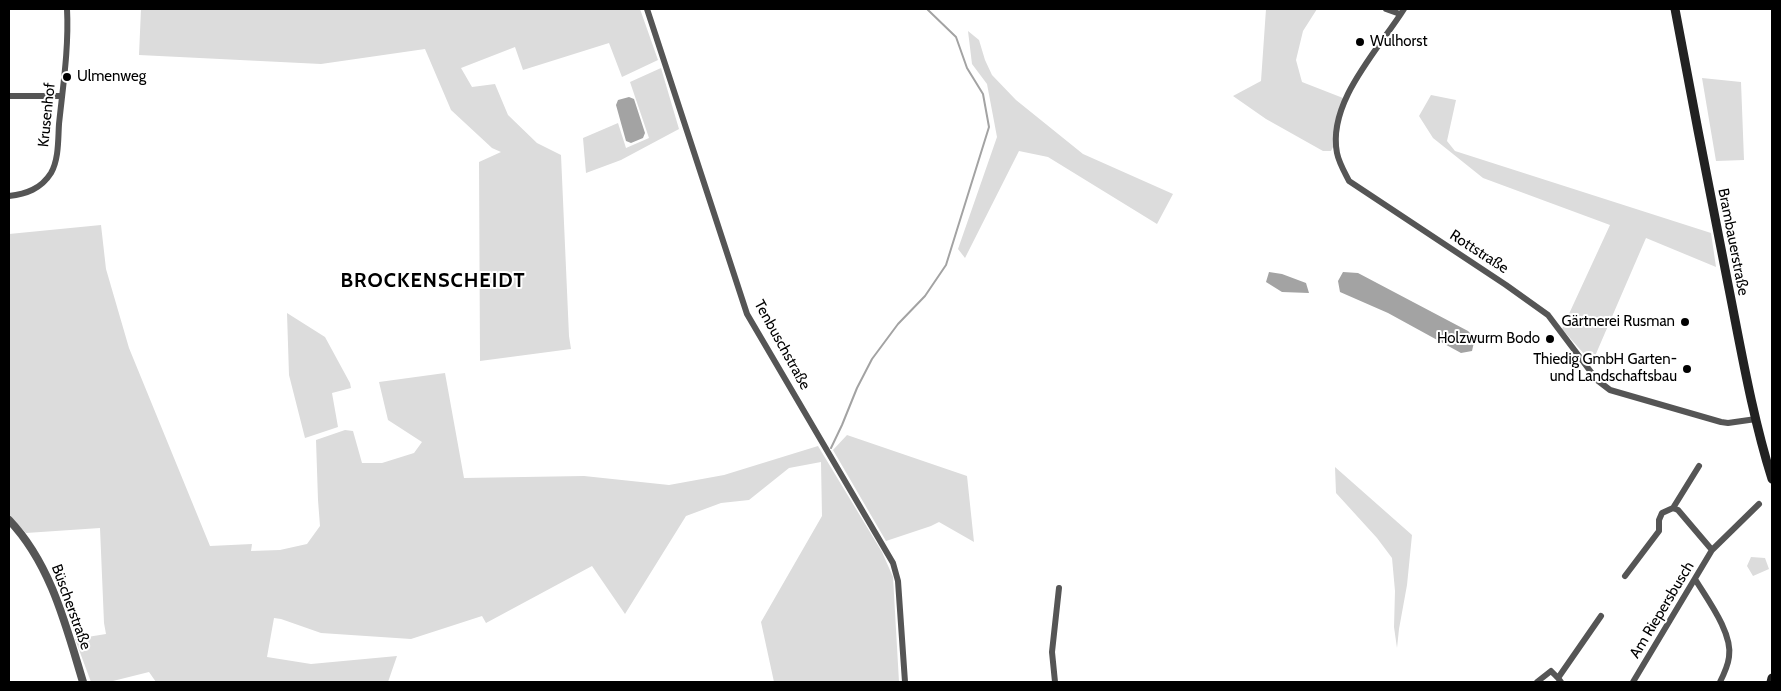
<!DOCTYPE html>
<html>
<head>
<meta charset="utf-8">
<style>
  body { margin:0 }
  #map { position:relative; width:1781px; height:691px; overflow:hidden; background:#fff; font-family:Cabin,sans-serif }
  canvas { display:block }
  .frame { position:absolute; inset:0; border:10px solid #000; pointer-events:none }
</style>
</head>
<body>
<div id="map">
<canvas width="1781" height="691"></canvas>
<div class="frame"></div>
</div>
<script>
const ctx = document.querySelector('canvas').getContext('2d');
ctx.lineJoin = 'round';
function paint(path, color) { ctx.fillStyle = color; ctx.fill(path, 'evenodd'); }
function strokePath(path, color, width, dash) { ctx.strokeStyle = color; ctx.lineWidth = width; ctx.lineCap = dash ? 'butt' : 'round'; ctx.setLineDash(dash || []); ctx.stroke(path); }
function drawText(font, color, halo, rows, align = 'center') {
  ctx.font = font + ' Cabin,sans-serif'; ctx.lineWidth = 4; ctx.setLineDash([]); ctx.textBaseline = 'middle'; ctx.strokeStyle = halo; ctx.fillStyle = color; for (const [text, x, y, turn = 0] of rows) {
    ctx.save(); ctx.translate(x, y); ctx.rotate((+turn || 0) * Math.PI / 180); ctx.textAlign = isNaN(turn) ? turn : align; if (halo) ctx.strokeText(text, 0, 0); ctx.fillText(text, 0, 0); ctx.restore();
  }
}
paint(new Path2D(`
  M141,9H640L658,60L622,77L609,43L523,70L515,47L461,68L472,87L495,84L508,115L537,143L561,155L569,336L571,349L480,361L479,162L501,152L492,148L451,110L425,49L321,64L139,55Z
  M1266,9H1317L1303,31L1296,60L1302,82L1343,98L1334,127L1333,147L1331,151H1323L1266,119L1233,96L1261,81Z
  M968,31L979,40L985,60L992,75L1016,100L1083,154L1173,194L1157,224L1048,157L1019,151L965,258L958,249L997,137L987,84L972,64Z
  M661,68L679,129L621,160L586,173L583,138L618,123L626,148L649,138L630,82Z
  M1702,78L1741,82L1744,160L1716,161Z
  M1431,95L1456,100L1447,141L1455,151L1711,233L1716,267L1646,238L1592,363L1562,329L1610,225L1483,178L1433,138L1419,116Z
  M101,225L106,269L129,348L210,546L252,544L251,551L280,550L307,544L320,526L318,500L316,440L345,430L353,431L362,463H382L414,453L422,442L388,420L379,382L445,373L464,478L584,476L669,485L724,475L818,446L882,552L893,577L899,682H774L761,622L822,516L821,462L789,468L749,500L721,503L686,516L625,614L592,566L486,623L482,616L411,639L321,633L281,619L274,618L267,657L311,664L397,656L388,682H156L149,672L109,682H91L75,639L106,634L104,623L100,528L26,533L9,515V234Z
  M287,313L325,337L350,383L351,388L332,393L338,427L305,438L289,375Z
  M847,435L967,476L974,542L939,522L931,526L886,541L833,450Z
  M1335,467L1412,535L1407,585L1399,629L1397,648L1394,627L1395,591L1392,558L1377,538L1336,493Z
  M1751,557L1765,558L1769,569L1753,576L1747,566Z`), '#dcdcdc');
paint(new Path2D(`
  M629,97L634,99L645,133L643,138L631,143L626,141L616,105L618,100Z
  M1269,272L1282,274L1306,283L1309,293L1282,292L1266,282Z
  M1343,272L1358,273L1468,331L1475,338L1472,351L1461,353L1388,313L1340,292L1338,281Z`), '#a3a3a3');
strokePath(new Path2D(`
  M831,448L842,425L857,388L872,359L898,324L925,296L946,265L989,127L983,94L967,68L956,37L927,9`), '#a3a3a3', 2);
strokePath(new Path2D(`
  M647,9L747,314L893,563L898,581L905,682
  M1386,9L1400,14
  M1404,9C1379,49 1327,102 1337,153C1339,163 1345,173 1349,181L1506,285L1548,315L1597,380L1610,390L1721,422L1728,423L1756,419
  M9,96H62
  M9,196C26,194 41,189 51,173C59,159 58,139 59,124C63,86 69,47 67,9
  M1673,508L1699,466
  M1625,576L1659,531V520L1662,513L1673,508L1678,510L1712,550
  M1695,579C1707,599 1733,633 1729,657C1728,665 1724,674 1720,682
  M1055,682L1052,652L1059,588
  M1537,682L1551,671L1558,678
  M1561,682L1558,678L1601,616
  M1633,682L1712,550L1759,504`), '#555', 6);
strokePath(new Path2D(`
  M9,520C51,564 66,626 83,682`), '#555', 8);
strokePath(new Path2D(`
  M1675,9C1692,101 1710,192 1728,284C1741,349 1752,415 1772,479
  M1771,682L1772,678`), '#222', 9);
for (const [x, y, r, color] of [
  [1360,42,5,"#000"],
  [67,77,5,"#000"],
  [1685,322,5,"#000"],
  [1550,339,5,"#000"],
  [1687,369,5,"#000"]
]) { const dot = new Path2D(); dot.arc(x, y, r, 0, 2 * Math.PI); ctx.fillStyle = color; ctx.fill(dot); strokePath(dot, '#fff', 2); }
drawText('15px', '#000', '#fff', [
  ["Wulhorst",1370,42,"left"],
  ["Ulmenweg",77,77,"left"],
  ["Gärtnerei Rusman",1675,322],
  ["Holzwurm Bodo",1540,339],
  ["Thiedig GmbH Garten-",1677,360],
  ["und Landschaftsbau",1677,377]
], 'right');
drawText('15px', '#000', '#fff', [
  ["Krusenhof",47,115,-84],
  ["Brambauerstraße",1733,242,79],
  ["Rottstraße",1479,252,33],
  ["Tenbuschstraße",782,345,61],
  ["Büscherstraße",71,607,70],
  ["Am Riepersbusch",1662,610,-59]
]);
ctx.letterSpacing = '1px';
drawText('bold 20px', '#000', '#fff', [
  ["BROCKENSCHEIDT",433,281]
]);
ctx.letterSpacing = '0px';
</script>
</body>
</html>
